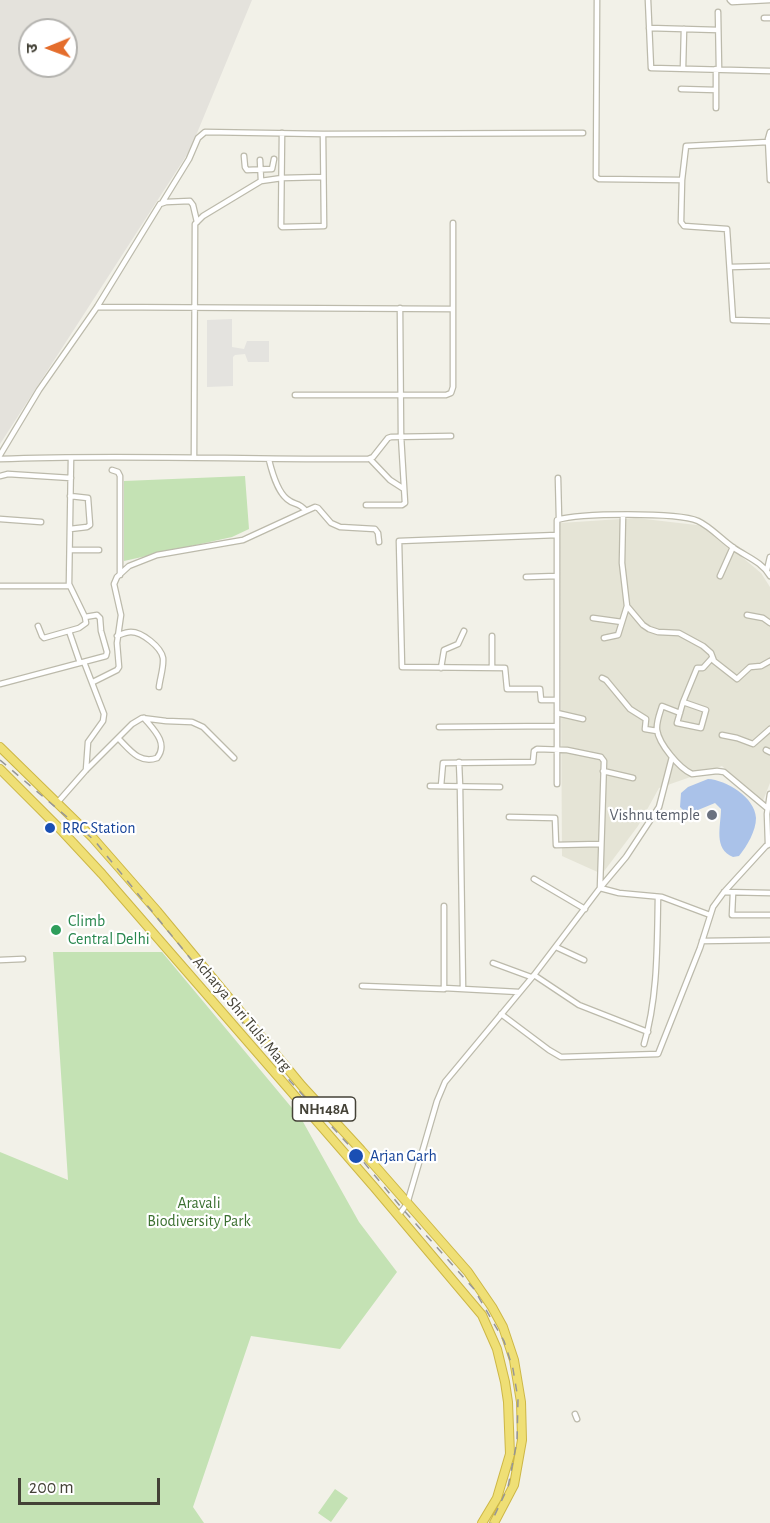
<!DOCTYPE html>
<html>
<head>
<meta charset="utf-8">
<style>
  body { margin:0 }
  #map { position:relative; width:770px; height:1523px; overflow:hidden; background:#f2f1e8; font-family:"Alegreya Sans","Noto Sans Devanagari",sans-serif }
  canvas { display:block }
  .north { position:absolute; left:18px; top:18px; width:60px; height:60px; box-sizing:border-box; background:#fff; border:2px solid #b4b3af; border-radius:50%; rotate:269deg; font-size:16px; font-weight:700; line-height:24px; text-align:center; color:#444237 }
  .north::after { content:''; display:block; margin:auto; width:21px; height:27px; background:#e46d2c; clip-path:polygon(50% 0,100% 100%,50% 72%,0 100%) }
  .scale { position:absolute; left:18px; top:1478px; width:142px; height:27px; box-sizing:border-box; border:3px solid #444237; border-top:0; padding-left:8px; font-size:18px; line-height:21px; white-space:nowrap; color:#444237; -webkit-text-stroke:4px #fff; paint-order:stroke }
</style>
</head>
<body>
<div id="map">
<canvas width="770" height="1523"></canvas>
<div class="north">उ</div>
<div class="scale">200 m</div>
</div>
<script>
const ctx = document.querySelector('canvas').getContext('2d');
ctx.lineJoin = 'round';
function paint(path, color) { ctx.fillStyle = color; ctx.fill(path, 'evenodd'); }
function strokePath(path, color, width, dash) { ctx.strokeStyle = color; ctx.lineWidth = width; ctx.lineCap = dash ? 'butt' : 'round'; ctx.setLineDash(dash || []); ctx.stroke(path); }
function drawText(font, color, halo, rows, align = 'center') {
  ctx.font = font + ' "Alegreya Sans",sans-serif'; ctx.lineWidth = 4.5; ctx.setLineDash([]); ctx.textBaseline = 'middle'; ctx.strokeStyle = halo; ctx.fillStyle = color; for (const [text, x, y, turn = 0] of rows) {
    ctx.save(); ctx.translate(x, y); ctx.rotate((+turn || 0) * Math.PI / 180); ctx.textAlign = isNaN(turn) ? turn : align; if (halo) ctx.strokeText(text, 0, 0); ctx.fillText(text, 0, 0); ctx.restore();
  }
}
paint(new Path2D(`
  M636,518L705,526L761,573L770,587V783L762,803L722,766L659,788L638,826L602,874L562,856L560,523Z`), '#e5e4d6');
paint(new Path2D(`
  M0,0H252L190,150L0,444ZM30,30H66V66H30Z`), '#e4e2dc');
paint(new Path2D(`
  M245,476L249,529L232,537L124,561V481Z
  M53,952H162L302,1120L359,1222L397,1272L340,1349L251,1336L193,1507L204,1523H0V1152L68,1180Z
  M335,1489L348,1498L331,1522L318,1513Z`), '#c4e2b4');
paint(new Path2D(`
  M232,319V347L244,349L247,341H269V362H248L245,354L235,355L233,357V386L207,387V320Z`), '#e4e3df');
paint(new Path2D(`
  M708,779C726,780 755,797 756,818C756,831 747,846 739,856L733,857C713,849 721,826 721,809L715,803L698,810L685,812L680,807L681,793L688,787Z`), '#aac2e9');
const street = new Path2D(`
  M597,0L596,177L599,179L682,180
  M648,0L651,68L770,71
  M730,0L732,2L770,0
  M718,12L719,69
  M764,18H770
  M649,28L718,30
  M683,68L684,29
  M681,89L716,90
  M716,108V69
  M770,132L768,139L770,180
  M282,133L281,226L282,227L324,226L323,134
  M768,142L686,146L682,180L681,222L684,226L727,229L733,320L770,321
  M244,156L245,167L247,170L272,169L274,159
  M260,160L261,181
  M162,203L189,159L198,138L205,132L323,134L583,133
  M730,267L770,266
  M97,307L453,309
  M295,395H446L451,393L453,387V223
  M0,455L39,390L97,307L160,204L166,202L190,201L193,205L197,222
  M194,457L195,224L203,216L261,181L282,178L323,177
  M0,459C123,454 245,460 368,459L373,457L388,438L391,437L451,436
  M370,459L390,480L404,489
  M269,460C272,472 277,491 287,499C295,506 298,501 306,511L315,507L318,508L331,523L340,527L375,529L378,533L379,542
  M112,470L118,472L120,476V575
  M0,476L8,474L71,478
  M558,478L559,518
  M70,496L88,498L90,525L87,527L70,529
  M366,505H402L405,503L401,436L400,308
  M623,515L622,563L627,606L643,625L649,629L658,632L679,633L703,646L711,653L714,661L737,679L750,667L761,666L770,661
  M0,519L41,522
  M557,535L399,541L402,667L505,668L507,689H540L541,700H557
  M71,550H99
  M767,570L770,557
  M720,576L733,547
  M526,577L557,576
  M0,586H69
  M747,615L763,618L770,623
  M593,618L622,622
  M38,626L42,636L44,638L79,628L86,623L85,617L69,584L71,458
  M69,631L80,663
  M117,636C122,634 126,632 131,632C142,632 161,647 163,658C164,667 160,678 159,687
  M492,636V668
  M604,638L618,635L627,606
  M84,662L104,714L103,721L88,742L86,770
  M441,668L444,650L458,644L464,631
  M602,678L606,680L630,709L646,719L645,729L657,731
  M93,682L117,670L119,667L117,643L121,615L114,584L117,577L129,566L157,555L243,540L306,511
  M0,684L106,656L107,652L101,631L100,618L97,615L85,617
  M683,702L706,710L701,728L677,723L683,702L697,668H703L712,658
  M557,713L583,719
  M680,713L662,706C660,713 656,722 657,730C659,744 679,768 692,774L717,771L724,772L767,808
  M439,727L557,726
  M722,735L737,738L753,744L770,729
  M118,738C130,750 139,764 157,758C169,743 153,729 144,718
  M766,750L770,752
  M459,762L460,786
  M603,771L633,778
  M557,784V520C579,513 677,512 698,521C711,527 722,540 734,548C747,557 762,562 770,576
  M430,786L500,787
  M441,786L443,763L533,762L534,751L537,749L567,750L601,757L604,761L600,888L619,893L662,897L710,915
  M460,786L463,989
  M57,803L86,770L132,724L142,718L166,721L192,722L203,727L234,758
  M509,817L555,818L556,845L600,844
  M768,844L767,814L770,794
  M534,879L585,909
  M724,892L770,893
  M733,893L732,915H770
  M444,906V988L519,992
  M702,941L770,940
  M556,947L584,960
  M0,960L23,959
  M493,963L531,977
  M534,975L579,1005L648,1032
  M362,986L444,989
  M501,1014L549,1050L561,1057L658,1054L700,948L713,907L724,892L766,846L770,844
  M644,1044C658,997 657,945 658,897
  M398,1216L407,1204L437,1101L445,1082L534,975L600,888L626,857L659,807L672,757
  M575,1414L577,1419`);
const highway = new Path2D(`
  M0,747L93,838L157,911L302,1086L361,1150L468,1272L492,1307L503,1327L514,1360L521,1402L522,1440L514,1485L494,1523
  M0,769L62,831L102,874L374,1187L482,1315L497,1349L505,1382L508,1402L510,1454L497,1498L482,1523`);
strokePath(street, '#bcbaab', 7);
strokePath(highway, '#cdb746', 10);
strokePath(street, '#fff', 4.5);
strokePath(highway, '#efdf75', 8);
strokePath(new Path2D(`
  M0,760L94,840L290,1081L357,1154L400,1206L474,1289L504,1341L513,1369L518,1399L517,1441L508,1487L491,1523`), '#969696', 1.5, [8, 8]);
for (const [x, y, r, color] of [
  [712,815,6,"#6b7280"],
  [50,828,6,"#1a4fb4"],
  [56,930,6,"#2e9e5b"],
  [356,1156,8,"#1a4fb4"]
]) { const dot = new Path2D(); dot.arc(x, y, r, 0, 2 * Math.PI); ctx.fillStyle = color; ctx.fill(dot); strokePath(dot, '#fff', 2); }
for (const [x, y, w] of [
  [324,1109,63]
]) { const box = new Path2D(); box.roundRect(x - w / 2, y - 12, w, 24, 4.5); ctx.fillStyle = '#fff'; ctx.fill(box); strokePath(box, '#444237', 1.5); }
drawText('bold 15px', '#444237', null, [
  ["NH148A",324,1109]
]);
drawText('16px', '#5b616d', '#fff', [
  ["Vishnu temple",700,815]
], 'right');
drawText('16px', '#164399', '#fff', [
  ["RRC Station",62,828],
  ["Arjan Garh",370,1156]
], 'left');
drawText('16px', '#27864d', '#fff', [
  ["Climb",68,921],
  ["Central Delhi",68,939]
], 'left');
drawText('16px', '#444237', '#fff', [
  ["Acharya Shri Tulsi Marg",242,1014,50]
]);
drawText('16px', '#3b7030', '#fff', [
  ["Aravali",199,1203],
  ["Biodiversity Park",199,1221]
]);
</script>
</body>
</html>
